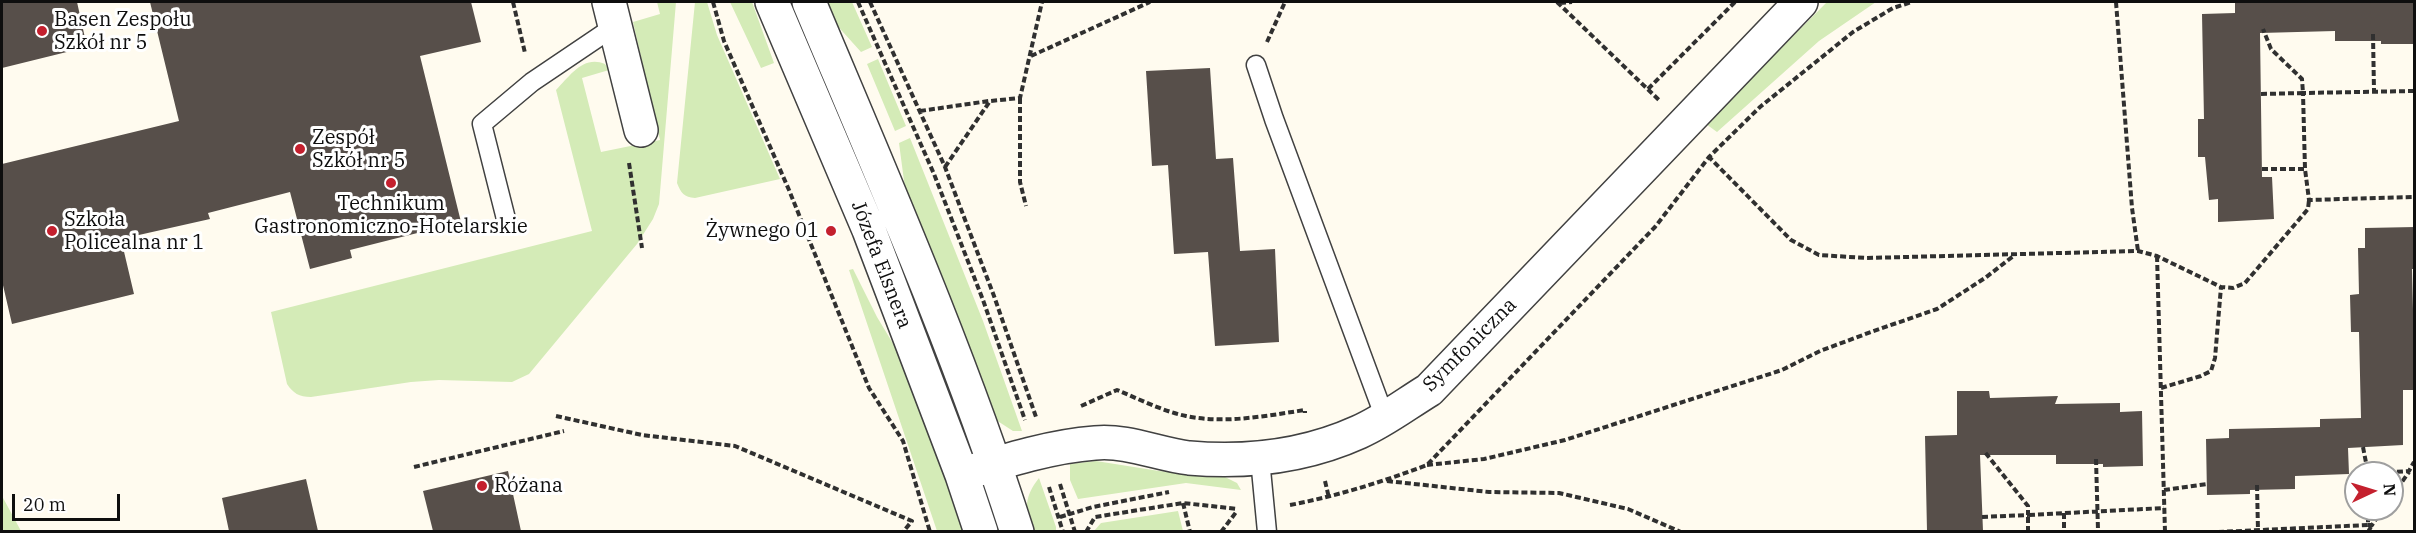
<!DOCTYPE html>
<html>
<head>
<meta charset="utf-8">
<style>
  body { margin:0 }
  #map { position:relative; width:2416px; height:533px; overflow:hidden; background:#fffbef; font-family:"IBM Plex Serif",serif }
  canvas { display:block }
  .frame { position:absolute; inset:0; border:3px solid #0e0e0e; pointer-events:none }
  .north { position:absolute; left:2344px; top:461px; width:60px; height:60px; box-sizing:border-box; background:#fff; border:2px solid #9f9f9f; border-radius:50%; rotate:86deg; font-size:16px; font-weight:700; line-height:24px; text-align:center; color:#0e0e0e }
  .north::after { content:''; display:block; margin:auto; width:21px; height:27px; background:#c4202e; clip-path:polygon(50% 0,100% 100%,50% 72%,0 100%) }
  .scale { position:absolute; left:12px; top:494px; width:108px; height:27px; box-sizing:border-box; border:3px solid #0e0e0e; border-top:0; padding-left:8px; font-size:18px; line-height:21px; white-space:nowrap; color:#0e0e0e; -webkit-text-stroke:4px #fff; paint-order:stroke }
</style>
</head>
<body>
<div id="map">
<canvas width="2416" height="533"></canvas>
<div class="frame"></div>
<div class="north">N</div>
<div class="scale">20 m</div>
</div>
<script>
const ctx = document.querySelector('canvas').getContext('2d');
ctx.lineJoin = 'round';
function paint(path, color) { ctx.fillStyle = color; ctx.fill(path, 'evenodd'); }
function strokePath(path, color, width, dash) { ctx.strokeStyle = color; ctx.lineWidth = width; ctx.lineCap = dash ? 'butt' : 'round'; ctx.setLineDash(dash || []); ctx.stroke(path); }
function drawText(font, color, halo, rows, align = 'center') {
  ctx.font = font + ' "IBM Plex Serif",serif'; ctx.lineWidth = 6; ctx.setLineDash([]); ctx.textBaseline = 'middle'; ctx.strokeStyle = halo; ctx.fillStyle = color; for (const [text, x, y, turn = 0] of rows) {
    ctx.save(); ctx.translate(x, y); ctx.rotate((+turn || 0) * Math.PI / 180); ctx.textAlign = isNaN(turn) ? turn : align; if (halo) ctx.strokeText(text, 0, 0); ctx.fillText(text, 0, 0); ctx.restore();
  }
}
paint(new Path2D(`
  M657,2H676L659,204L653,219L637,244L529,374L512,382L439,380L411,382L311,397C299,397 293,393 287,384L271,312L592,231L556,90C570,76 583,55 605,64L609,70L582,78L601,152L660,140L633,22L660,14Z
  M695,2H707L717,35L780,179L695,198C684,197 681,193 677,183Z
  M730,2H752L774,63L761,68Z
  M824,2H852L872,47L861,52L834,22Z
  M1827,2H1876L1819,41L1717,132L1706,124Z
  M878,59L906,126L895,131L867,64Z
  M910,138L983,321L1022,431H1013L996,420L906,196L899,143Z
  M853,269L877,317L909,370L968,531H937L849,270Z
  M1096,461L1159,471L1225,477L1237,483L1241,490L1186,483L1078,499L1070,480V464Z
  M1039,478L1056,527V531H1031C1025,509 1024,497 1039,478Z
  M2,496L21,531H2Z
  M1178,511L1183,531H1094L1101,523Z`), '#d4ebb7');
paint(new Path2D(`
  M2,2H77L87,47L2,68Z
  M150,2H471L481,42L420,56L461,222L350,250L352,258L310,269L290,192L208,213L210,219L121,239L134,294L12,324L2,281V164L179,121Z
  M2235,2H2415V44H2381V41H2335V31L2260,33L2262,177H2272L2274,219L2218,222V199L2209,200L2205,157H2198V119H2204L2202,14L2235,13Z
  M1210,68L1216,159L1233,158L1240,251L1275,249L1279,342L1215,346L1208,252L1174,254L1168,165L1152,166L1146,71Z
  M2415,227V269H2412L2415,390H2403V445L2348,448L2349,474L2295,476V489L2250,490V494L2207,495L2206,439L2229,438V429L2320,427V419L2361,418L2359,332H2351L2350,295L2359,294L2358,248H2365V228Z
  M1957,391H1989L1990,398L2058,396L2055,404L2120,403V412L2142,411L2143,466L2103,467V464H2056V455H1980L1983,531H1927L1925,436L1957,435Z
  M508,471L521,531H433L423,491Z
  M306,479L318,531H229L222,498Z`), '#574f4a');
const service = new Path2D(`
  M1256,65L1274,119L1385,418
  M507,223L482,124L532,82L615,26
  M1260,459L1267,532`);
const minor = new Path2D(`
  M609,2L641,130
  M967,473C1007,460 1053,446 1095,443C1128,440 1157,454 1189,458C1247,463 1306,456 1359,432C1384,421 1406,404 1429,390L1801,2`);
const tertiary = new Path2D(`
  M772,2L869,230L962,475L981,532
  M809,2C882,176 959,351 1017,532`);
strokePath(service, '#414141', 21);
strokePath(minor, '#414141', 36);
strokePath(tertiary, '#414141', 36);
strokePath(new Path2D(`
  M513,2L525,53
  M713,2L724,41L789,190L869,388L903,441L930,532
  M858,2L934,174L983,300L1025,420
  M870,2L945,167L994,296L1036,417
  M1557,2L1660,101
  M2116,2L2132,208L2138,251
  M1560,3L1572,2
  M2373,34L2374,91
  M1267,42L1285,2
  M1031,56L1150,2
  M1648,89L1735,2
  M2414,91L2303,93L2305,169L2309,200L2414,197
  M2261,94L2303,93L2302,79L2271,49L2263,29
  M1020,98V182L1026,206
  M920,111L989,101
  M1708,156L1791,240L1819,255L1867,258L2138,251L2157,256L2221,287L2233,288L2245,283L2308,209L2309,200
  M629,163L642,248
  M945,167L990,101L1020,98L1042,2
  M2262,169H2305
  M2157,256L2165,532
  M2413,275H2414
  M2161,388L2201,376L2211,371L2215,358L2221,287
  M1081,406L1117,390C1139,399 1162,411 1186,416C1225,424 1265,416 1305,410V413
  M556,416L642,435L735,446L912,521L903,532
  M2363,447L2368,473
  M2096,459L2098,530
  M1427,465L1484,459L1565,440L1782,370L1820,351L1871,332L1937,309L1985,278L2016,254
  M414,467L564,431
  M2379,473L2409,471L2414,462
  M1325,481L1329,498
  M1387,481L1489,492L1559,493L1628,509L1681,532
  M1060,484L1075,532
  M2257,485L2258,531
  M1049,487L1063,532
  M2164,490L2207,484
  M2392,496L2409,472
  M1183,503L1190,532
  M1290,505C1337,496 1382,482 1427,465L1655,227L1709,157L1760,107L1853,32L1893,8L1912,2
  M2064,513V532
  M1060,517L1093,507L1169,492
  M1982,517L2028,515V506L1984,451
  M2368,525H2372L2383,509
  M1086,532L1095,517L1183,503L1238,509
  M1221,532L1237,511
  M2028,532V515L2164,508
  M2218,532L2368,525V509
  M2368,532L2372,525`), '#303030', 4, [6, 3]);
strokePath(service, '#fff', 18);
strokePath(minor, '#fff', 33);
strokePath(tertiary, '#fff', 33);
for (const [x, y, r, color] of [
  [42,31,6,"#c4202e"],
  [300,149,6,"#c4202e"],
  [391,183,6,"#c4202e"],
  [52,231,6,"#c4202e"],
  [831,231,6,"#c4202e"],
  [482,486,6,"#c4202e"]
]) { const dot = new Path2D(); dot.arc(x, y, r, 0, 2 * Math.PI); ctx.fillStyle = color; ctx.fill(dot); strokePath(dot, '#fff', 2); }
drawText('20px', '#0e0e0e', '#fff', [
  ["Basen Zespołu",54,20],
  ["Szkół nr 5",54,43],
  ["Zespół",312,138],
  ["Szkół nr 5",312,161],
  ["Technikum",391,204,"center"],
  ["Gastronomiczno-Hotelarskie",391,227,"center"],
  ["Szkoła",64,220],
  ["Policealna nr 1",64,243],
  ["Żywnego 01",819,231,"right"],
  ["Różana",494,486]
], 'left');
drawText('20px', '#0e0e0e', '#fff', [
  ["Józefa Elsnera",881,265,69],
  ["Symfoniczna",1470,345,-45]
]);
</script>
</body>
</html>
